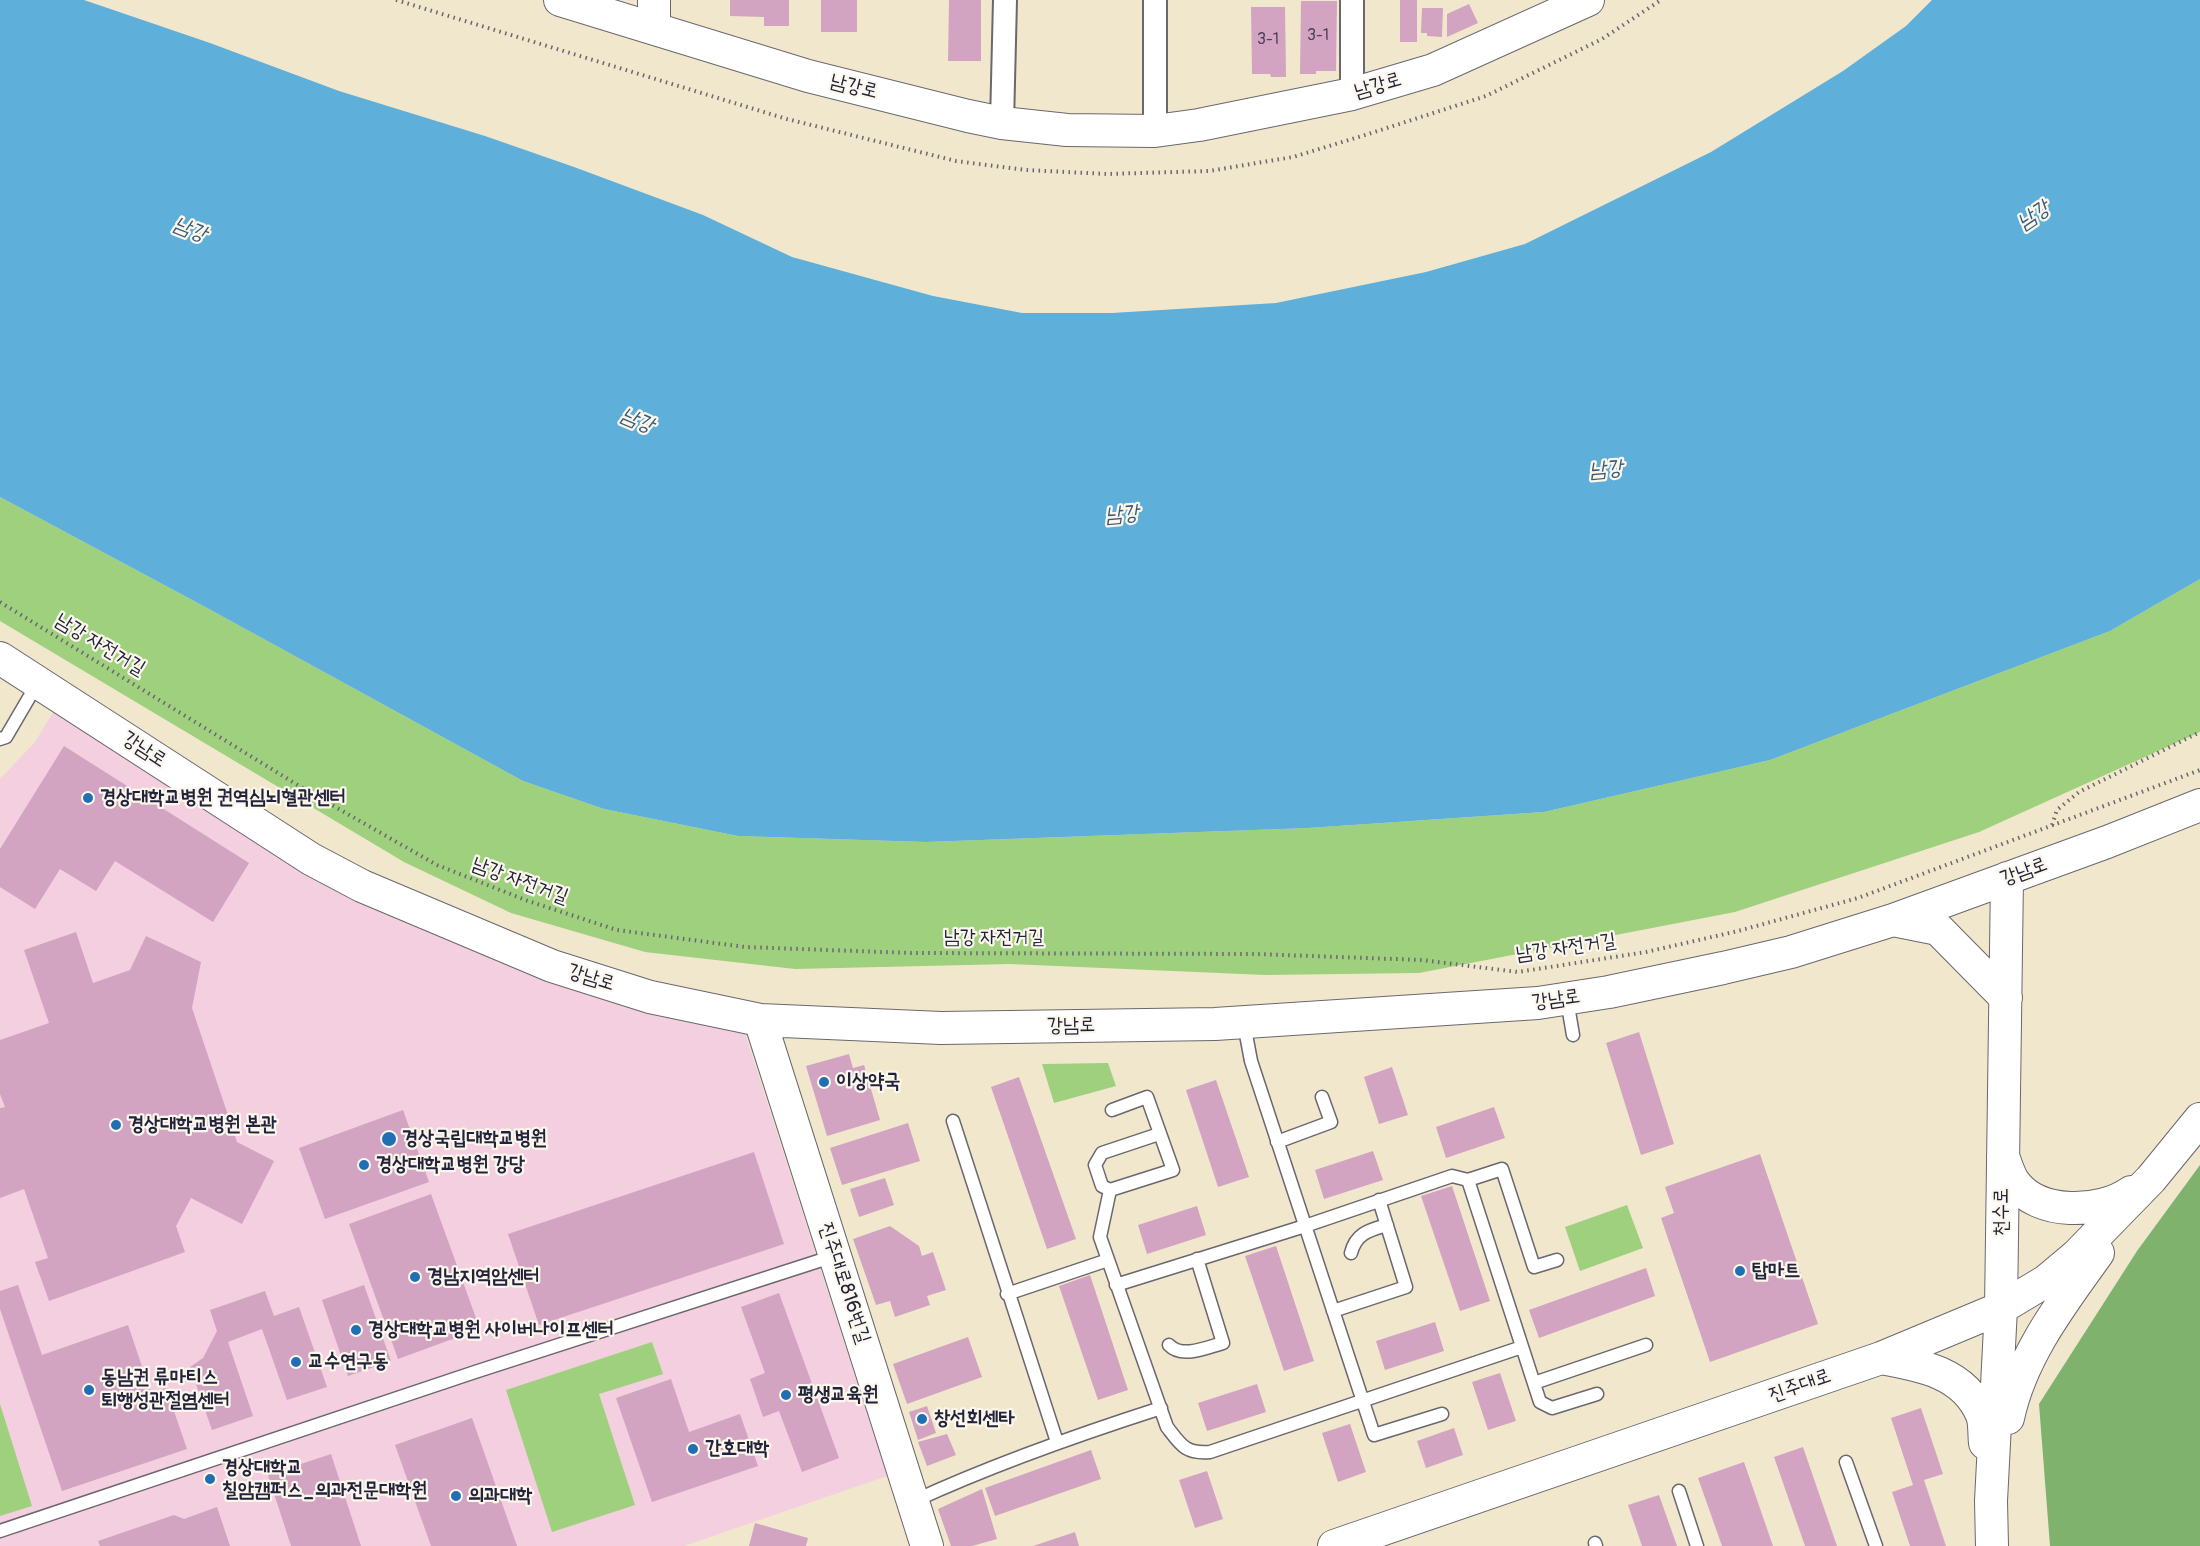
<!DOCTYPE html>
<html>
<head>
<meta charset="utf-8">
<style>
  body { margin:0 }
  canvas { display:block; background:#f1e7cd }
</style>
</head>
<body>
<canvas width="2200" height="1546"></canvas>
<script>
const ctx = document.querySelector('canvas').getContext('2d');
ctx.lineJoin = 'round';
function paint(path, color) { ctx.fillStyle = color; ctx.fill(path, 'evenodd'); }
function strokePath(path, color, width, dash) { ctx.strokeStyle = color; ctx.lineWidth = width; ctx.lineCap = dash ? 'butt' : 'round'; ctx.setLineDash(dash || []); ctx.stroke(path); }
function drawText(font, color, halo, rows, align = 'center') {
  ctx.font = font + ' Pangolin,"Poor Story",sans-serif'; ctx.lineWidth = 4.5; ctx.setLineDash([]); ctx.textBaseline = 'middle'; ctx.strokeStyle = halo; ctx.fillStyle = color; for (const [text, x, y, turn = 0] of rows) {
    ctx.save(); ctx.translate(x, y); ctx.rotate((+turn || 0) * Math.PI / 180); ctx.textAlign = isNaN(turn) ? turn : align; if (halo) ctx.strokeText(text, 0, 0); ctx.fillText(text, 0, 0); ctx.restore();
  }
}
paint(new Path2D(`
  M57,706L320,877L742,1024L887,1476L684,1546H0V779L35,742Z`), '#f3cfdf');
paint(new Path2D(`
  M0,497L209,609L523,781L604,809L738,836L926,842L1308,828L1544,812L1770,760L2110,631L2200,579V732L1979,832L1735,912L1419,973L1265,975L1010,964L795,969L645,952L511,913L404,862L0,621Z
  M1108,1063L1116,1086L1054,1103L1042,1064Z
  M1627,1205L1643,1248L1580,1271L1565,1227Z
  M652,1342L663,1374L599,1394L635,1505L552,1532L506,1390Z
  M0,1404L32,1506L0,1516Z`), '#9fd07e');
paint(new Path2D(`
  M2200,1165V1546H2050L2039,1404L2137,1251Z`), '#7fb26d');
paint(new Path2D(`
  M0,0H84L210,43L339,91L485,136L574,167L703,215L792,257L933,296L1022,313H1112L1276,303L1426,272L1525,244L1711,152L1843,71L1906,26L1932,0H2200V579L2110,631L1770,760L1544,812L1308,828L926,842L738,836L604,809L523,781L209,609L0,497Z`), '#5eafd9');
paint(new Path2D(`
  M730,0H789V26H764V17L730,16Z
  M821,0H857V32H821Z
  M949,0H981V61H948Z
  M1400,0H1417V42H1400Z
  M1301,1H1337L1336,71H1316V74H1300Z
  M1469,4L1478,23L1447,37V14Z
  M1251,7H1285L1286,77H1271L1270,74H1252Z
  M1422,8H1443L1442,37L1427,36V33H1421Z
  M64,746L249,863L213,922L115,861L96,891L60,869L35,909L0,887V849Z
  M76,932L93,983L130,970L146,936L201,962L192,1008L237,1142L274,1161L242,1224L191,1198L176,1226L185,1252L49,1301L35,1262L48,1258L24,1189L0,1198V1108L5,1107L0,1094V1040L49,1023L24,950Z
  M1639,1032L1674,1144L1641,1155L1606,1043Z
  M849,1054L853,1068L864,1065L880,1120L827,1136L806,1066Z
  M1392,1067L1408,1115L1379,1124L1364,1077Z
  M1019,1077L1076,1239L1047,1249L991,1087Z
  M1216,1080L1249,1177L1218,1187L1186,1090Z
  M1494,1107L1505,1138L1446,1158L1436,1127Z
  M403,1110L429,1182L325,1219L299,1148Z
  M908,1123L920,1161L842,1185L830,1148Z
  M1373,1151L1383,1180L1324,1199L1315,1170Z
  M754,1152L784,1244L539,1325L508,1234Z
  M1760,1154L1818,1324L1710,1362L1661,1218L1674,1213L1665,1187Z
  M885,1178L894,1205L859,1217L850,1189Z
  M1452,1186L1490,1301L1460,1311L1421,1196Z
  M431,1194L480,1329L398,1359L349,1224Z
  M1197,1206L1206,1235L1147,1254L1138,1225Z
  M890,1226L919,1246L922,1256L933,1252L946,1290L927,1296L930,1305L895,1317L890,1301L876,1305L853,1239Z
  M1276,1246L1314,1361L1284,1371L1245,1256Z
  M1646,1268L1655,1296L1539,1338L1529,1310Z
  M1090,1275L1128,1390L1098,1400L1059,1286Z
  M18,1285L42,1355L128,1325L151,1393L166,1388L187,1449L62,1491L0,1309V1291Z
  M364,1285L391,1361L348,1376L322,1300Z
  M265,1291L274,1316L299,1307L327,1387L287,1400L262,1329L228,1342L253,1416L212,1430L190,1367L203,1358L217,1331L210,1310Z
  M779,1293L839,1458L802,1472L779,1411L763,1417L750,1379L765,1373L741,1307Z
  M1435,1322L1444,1351L1385,1370L1376,1341Z
  M968,1337L982,1377L907,1404L893,1364Z
  M1500,1373L1516,1421L1488,1430L1472,1382Z
  M671,1379L689,1432L740,1414L758,1466L652,1502L616,1398Z
  M1257,1384L1266,1412L1207,1431L1198,1403Z
  M927,1406L936,1433L918,1440L909,1412Z
  M1921,1408L1943,1474L1924,1480L1946,1546H1910L1892,1492L1913,1485L1891,1418Z
  M472,1418L517,1546H431L395,1445Z
  M1350,1424L1366,1472L1338,1482L1322,1433Z
  M1454,1428L1463,1455L1426,1468L1417,1441Z
  M947,1434L956,1455L927,1466L918,1442Z
  M1803,1447L1837,1546H1805L1774,1457Z
  M1091,1450L1101,1479L995,1516L985,1488Z
  M331,1454L361,1546H291L268,1475Z
  M1744,1462L1773,1546H1722L1698,1478Z
  M1207,1471L1223,1519L1195,1528L1179,1480Z
  M982,1489L997,1539L972,1546H951L938,1509Z
  M1659,1495L1677,1546H1642L1628,1505Z
  M217,1507L230,1546H100L98,1541L174,1515L184,1519Z
  M755,1523L808,1538L806,1546H749Z
  M1075,1532L1079,1546H1033Z`), '#d2a4c1');
const lane = new Path2D(`
  M0,739L6,737L37,684
  M1567,1000L1573,1035
  M1244,1024L1251,1061L1374,1435L1442,1414
  M1112,1110L1147,1097L1173,1170L1110,1190L1100,1237L1167,1427C1181,1445 1185,1454 1210,1452L1522,1347
  M953,1121L1057,1442
  M1277,1142L1331,1122L1322,1097
  M1468,1180L1540,1402L1552,1408L1597,1394
  M1110,1190L1102,1186L1095,1165L1102,1153L1159,1134
  M1351,1253C1356,1233 1370,1230 1387,1225
  M1116,1285L1305,1226L1452,1176L1468,1180L1502,1169L1534,1267L1557,1260
  M1007,1294L1108,1260
  M1333,1311L1406,1287L1379,1200
  M1169,1345C1182,1359 1208,1347 1223,1343L1197,1259
  M1534,1383L1646,1345
  M1846,1462L1876,1546
  M1679,1491L1697,1546
  M914,1501C994,1464 1077,1435 1161,1408
  M0,1531L475,1372L834,1256
  M1595,1543L1596,1546`);
const street = new Path2D(`
  M1155,0V131
  M1352,94V0
  M1002,123L1005,0`);
const secondary = new Path2D(`
  M560,0L808,76L968,116L1002,123L1067,130L1155,131L1199,125L1352,94L1433,70L1588,0
  M654,27V0
  M0,658L311,859L362,886L552,966L650,997L760,1020L941,1028L1215,1024L1538,1003L1609,992L1723,968L1791,952L1893,920L2107,842L2200,805
  M1893,920L1938,929L2006,998
  M760,1020L927,1546
  M2003,1156C2006,1164 2009,1175 2014,1182C2038,1216 2100,1214 2131,1192
  M1881,1358C1921,1365 1965,1373 1982,1415C1985,1423 1984,1435 1985,1443
  M2008,1418C2021,1356 2062,1303 2098,1253
  M1334,1546L1881,1358L2001,1308L2046,1281L2077,1255L2151,1179L2200,1119
  M1992,1546L1991,1501L2001,1308L2007,878`);
strokePath(lane, '#6a676e', 15);
strokePath(street, '#6a676e', 26);
strokePath(secondary, '#6a676e', 34);
strokePath(new Path2D(`
  M396,0L787,119L956,161L1026,170L1107,174L1209,171L1293,157L1362,136L1486,96L1602,39L1661,0
  M0,602L309,792L437,865L528,901L617,930L745,947L911,953L1256,954L1422,960L1518,972L1646,952L1738,931L1858,898L2200,770
  M2052,825L2057,810L2079,792L2200,732`), '#6a676e', 4, [1.5, 4.5]);
strokePath(lane, '#fff', 12);
strokePath(street, '#fff', 22);
strokePath(secondary, '#fff', 32);
for (const [x, y, r, color] of [
  [88,798,6,"#1f6fb2"],
  [824,1082,6,"#1f6fb2"],
  [116,1125,6,"#1f6fb2"],
  [389,1139,8,"#1f6fb2"],
  [364,1165,6,"#1f6fb2"],
  [1740,1271,6,"#1f6fb2"],
  [415,1277,6,"#1f6fb2"],
  [356,1330,6,"#1f6fb2"],
  [296,1362,6,"#1f6fb2"],
  [89,1390,6,"#1f6fb2"],
  [786,1395,6,"#1f6fb2"],
  [922,1419,6,"#1f6fb2"],
  [693,1449,6,"#1f6fb2"],
  [210,1479,6,"#1f6fb2"],
  [456,1496,6,"#1f6fb2"]
]) { const dot = new Path2D(); dot.arc(x, y, r, 0, 2 * Math.PI); ctx.fillStyle = color; ctx.fill(dot); strokePath(dot, '#fbf7ec', 2); }
drawText('16px', '#4e425c', null, [
  ["3-1",1318,36],
  ["3-1",1268,40]
]);
drawText('20px', '#22223b', '#fbf7ec', [
  ["남강로",1378,86,-16],
  ["남강로",854,87,14],
  ["남강 자전거길",100,645,31],
  ["강남로",144,750,33],
  ["강남로",2024,872,-20],
  ["남강 자전거길",520,881,20],
  ["남강 자전거길",994,938],
  ["남강 자전거길",1566,948,-8],
  ["강남로",591,978,17],
  ["강남로",1556,1000,-8],
  ["강남로",1071,1026,-1],
  ["천수로",2002,1212,-90],
  ["진주대로816번길",844,1283,72],
  ["진주대로",1800,1386,-19]
]);
drawText('bold 20px', '#22223b', '#fbf7ec', [
  ["경상대학교병원 권역심뇌혈관센터",100,798],
  ["이상약국",836,1082],
  ["경상대학교병원 본관",128,1125],
  ["경상국립대학교병원",402,1139],
  ["경상대학교병원 강당",376,1165],
  ["탑마트",1752,1271],
  ["경남지역암센터",427,1277],
  ["경상대학교병원 사이버나이프센터",368,1330],
  ["교수연구동",308,1362],
  ["동남권 류마티스",101,1378],
  ["퇴행성관절염센터",101,1401],
  ["평생교육원",798,1395],
  ["창선회센타",934,1419],
  ["간호대학",705,1449],
  ["경상대학교",222,1468],
  ["칠암캠퍼스_의과전문대학원",222,1491],
  ["의과대학",468,1496]
], 'left');
drawText('italic 21px', '#3a5a7a', '#fbf7ec', [
  ["남강",2034,216,-34],
  ["남강",190,230,21],
  ["남강",637,421,23],
  ["남강",1606,470,-5],
  ["남강",1122,515,-5]
]);
</script>
</body>
</html>
